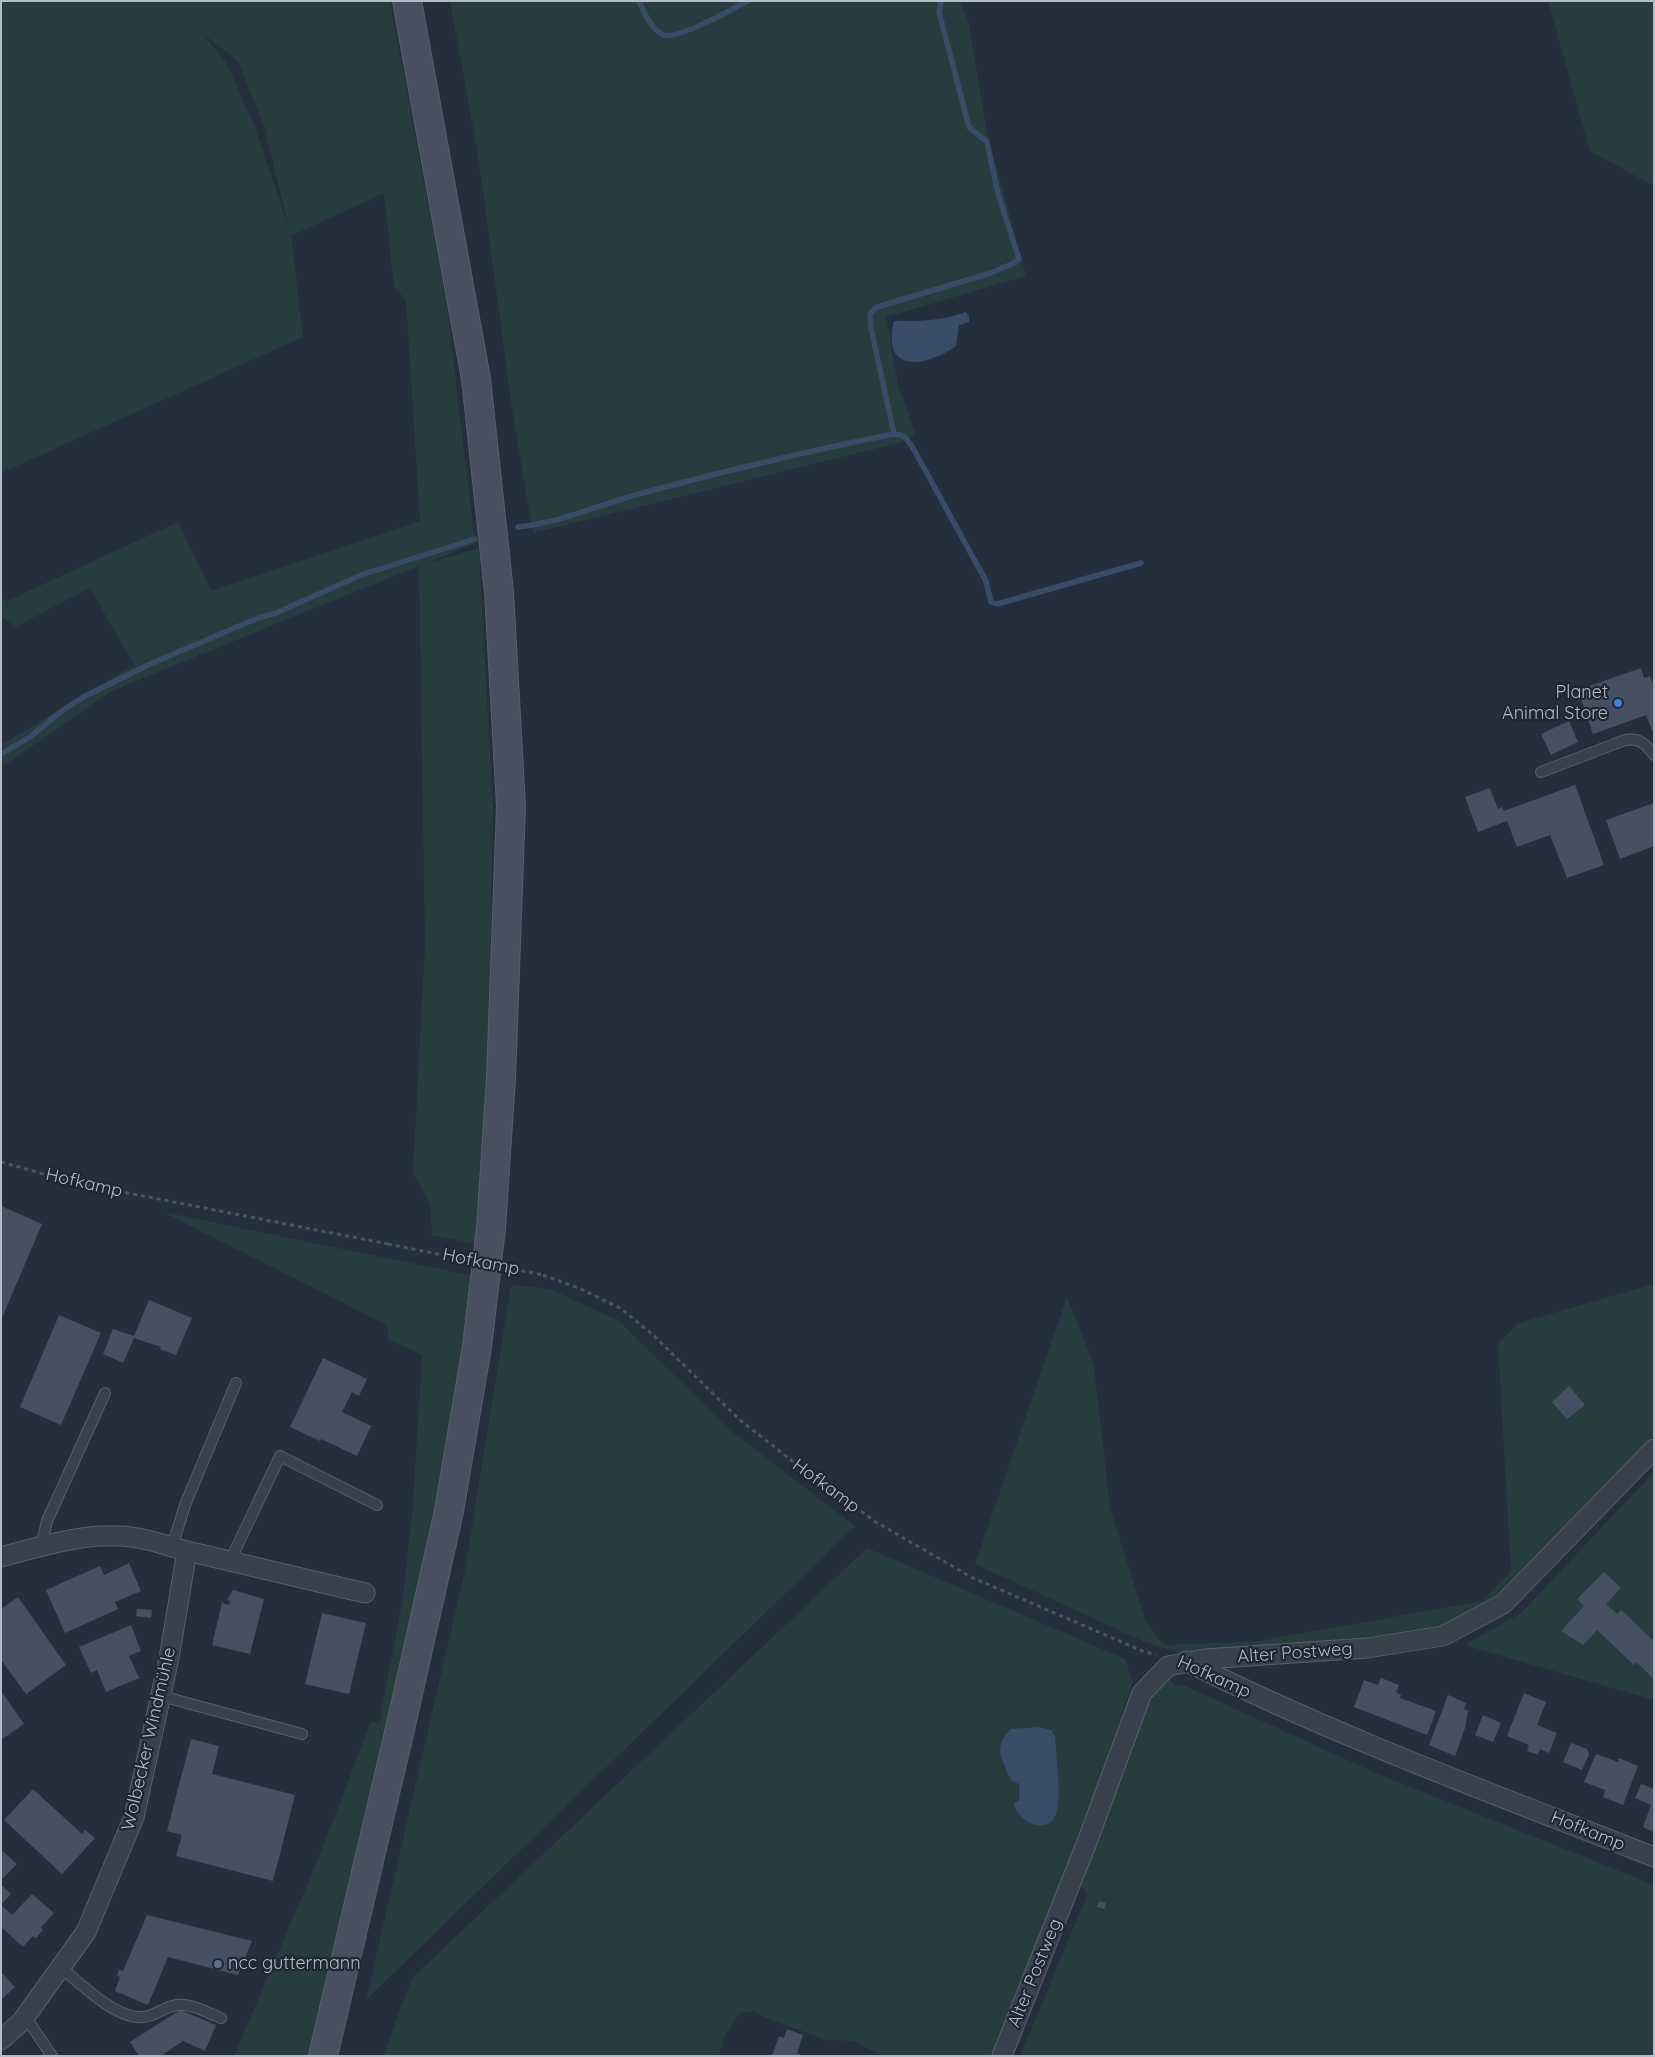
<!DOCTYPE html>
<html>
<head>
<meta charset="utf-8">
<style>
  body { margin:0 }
  #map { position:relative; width:1655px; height:2057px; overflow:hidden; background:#242f3e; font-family:Quicksand,sans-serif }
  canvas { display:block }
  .frame { position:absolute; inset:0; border:2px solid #b4bcc9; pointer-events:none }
</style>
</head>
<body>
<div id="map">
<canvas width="1655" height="2057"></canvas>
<div class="frame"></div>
</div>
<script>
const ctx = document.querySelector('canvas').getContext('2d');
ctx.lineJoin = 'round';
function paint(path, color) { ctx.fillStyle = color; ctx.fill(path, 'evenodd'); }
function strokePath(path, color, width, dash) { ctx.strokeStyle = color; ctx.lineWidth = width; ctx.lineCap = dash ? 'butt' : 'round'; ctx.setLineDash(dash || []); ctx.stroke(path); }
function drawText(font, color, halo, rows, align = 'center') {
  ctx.font = font + ' Quicksand,sans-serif'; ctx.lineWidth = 4.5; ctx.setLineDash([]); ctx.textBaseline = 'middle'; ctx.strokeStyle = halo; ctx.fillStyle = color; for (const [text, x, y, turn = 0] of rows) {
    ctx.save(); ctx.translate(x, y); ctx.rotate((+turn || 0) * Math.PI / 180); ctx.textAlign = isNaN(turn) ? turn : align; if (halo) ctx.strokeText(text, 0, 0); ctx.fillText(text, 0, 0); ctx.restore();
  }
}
paint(new Path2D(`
  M1,1H390L447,306L475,543L425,564L479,548L493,810L488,1078L476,1244L432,1235L430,1204L413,1173L425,944L419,566L111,691L1,768V745L134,665L90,588L15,627L1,616V597L7,601L178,522L211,591L420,521L406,300L394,287L384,193L291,236L303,337L1,473ZM202,33L238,61L264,126L289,228L255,127L226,62Z
  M450,1H960L969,23L987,133L1026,276L886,317L898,385L916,435L899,443L533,533L512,409L478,155Z
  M1548,1H1654V186L1590,151Z
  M163,1212L474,1276L462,1358L422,1584L396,1698L355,1860L312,2056H234L322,1850L371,1721L379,1723L403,1598L413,1504L422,1355L388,1339L387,1325Z
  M1654,1284V1436L1588,1506L1491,1602L1444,1627L1417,1632L1308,1643L1178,1652L1147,1643L975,1564L1067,1297L1094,1366L1110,1508L1146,1622L1164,1645L1259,1641L1482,1601L1511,1571L1498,1343L1519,1323Z
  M511,1285L550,1289L619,1321L730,1430L855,1526L366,2000L465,1570Z
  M1654,1472V1700L1464,1645L1521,1613Z
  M867,1548L1125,1659L1133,1682L1080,1839L996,2056H882L854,2041L826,2040L769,2019L752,2011L740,2013L724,2037L719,2056H383L412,1978Z
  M1170,1675L1174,1687L1183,1685L1376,1773L1654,1885V2056H1020L1088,1893L1081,1887L1076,1885L1149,1704L1160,1684Z`), '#263c3f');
paint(new Path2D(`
  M966,312L969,317V322L959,325L956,346C926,367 881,375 894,321C903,320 910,322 918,321C934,320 951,318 966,312Z
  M1039,1727L1051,1730L1055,1736C1056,1756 1062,1796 1056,1814C1048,1837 1016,1821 1014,1803L1019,1801V1784L1011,1780C1002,1759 992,1748 1011,1729Z`), '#394c67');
strokePath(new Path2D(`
  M639,1C644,12 652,31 664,35C677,40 733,9 747,1
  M894,434L904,436L913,448L986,581L991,602L997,604L1141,563
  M518,527C558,523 597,506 635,495C721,472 807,451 894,434L871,328L870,314L877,307L991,273L1012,264L1019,259L998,194L987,142L969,127L939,12L941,1
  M1,754L30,737L63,710L85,696L148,665L258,618L276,613L361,575L475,539`), '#394c67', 5.5);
paint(new Path2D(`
  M1641,668L1644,678L1650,676L1654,687V735L1646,715L1593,734L1578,690Z
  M1569,721L1578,742L1551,755L1541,734Z
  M1575,785L1604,865L1567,878L1550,835L1517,847L1507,821L1478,832L1465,797L1490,788L1498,809L1502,807L1504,811Z
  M1654,803V846L1620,859L1606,820Z
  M1,1206L42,1224L1,1320Z
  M149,1300L192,1318L176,1355L160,1349L161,1347L134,1338L123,1363L103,1354L113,1329L134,1336Z
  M59,1315L101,1333L61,1425L20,1407Z
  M323,1358L367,1379L359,1396L352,1392L342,1412L371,1426L357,1456L321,1439L320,1441L290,1427Z
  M1569,1386L1585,1405L1567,1419L1552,1402Z
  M129,1563L141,1591L115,1602L118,1609L65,1633L46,1590L100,1566L104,1575Z
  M1604,1572L1621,1588L1606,1604L1617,1614L1621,1610L1654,1641V1679L1636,1662L1634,1665L1597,1630L1583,1645L1561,1631L1584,1606L1577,1599Z
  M233,1590L264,1599L250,1654L212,1645L222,1603L229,1605L230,1601L227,1600Z
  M18,1597L66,1665L26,1694L1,1660V1609Z
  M137,1609L152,1610L151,1618L136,1616Z
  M322,1613L366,1623L349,1694L305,1684Z
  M131,1625L141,1651L129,1656L139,1678L106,1692L97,1670L91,1673L79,1647Z
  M1381,1678L1399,1685L1396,1692L1401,1695L1400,1698L1436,1711L1427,1735L1354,1707L1364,1680L1378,1685Z
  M1,1691L24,1724L1,1740Z
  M1524,1693L1546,1702L1537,1725L1557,1733L1549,1753L1540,1749L1538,1755L1527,1751L1529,1745L1507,1736Z
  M1448,1695L1466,1703L1464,1709L1468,1711L1465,1728L1455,1756L1429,1745Z
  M1483,1715L1501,1723L1493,1742L1475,1735Z
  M191,1739L219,1746L212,1774L295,1795L273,1881L176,1856L182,1835L167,1831Z
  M1571,1743L1587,1749L1589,1754L1582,1770L1563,1762Z
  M1596,1754L1618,1762L1619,1758L1638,1766L1623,1805L1603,1797L1605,1790L1584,1782Z
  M1641,1784L1654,1789V1832L1643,1827L1651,1805L1635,1798Z
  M33,1789L82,1834L85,1830L95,1838L62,1874L4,1820Z
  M1,1850L17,1864L1,1880Z
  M1,1885L11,1894L1,1905L12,1915L32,1894L54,1913L41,1927L43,1930L36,1938L33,1936L23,1947L1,1927Z
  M1099,1901L1106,1903L1104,1909L1097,1907Z
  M147,1915L252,1941L238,1975L168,1957L148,2005L115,1991L120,1977L117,1976L119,1970L123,1971Z
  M1,1972L15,1987L1,2000Z
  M180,2010L216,2025L205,2051L183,2041L161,2056H139L130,2042Z
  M787,2029L803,2035L797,2053L803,2056H772L779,2036L784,2038Z`), '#455162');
const service = new Path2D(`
  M1541,772L1625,740C1639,738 1645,743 1654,755
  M41,1547L47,1521L105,1393
  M172,1547L185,1505L236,1383
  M230,1561L280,1456L377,1505
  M161,1696L302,1734
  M60,1967C80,1983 112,2015 137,2017C152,2019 163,2007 177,2005C191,2003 208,2013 221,2018
  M23,2019L31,2025L52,2056`);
const minor = new Path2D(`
  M187,1551L365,1593
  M1,1557C45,1545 93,1530 138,1538C155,1541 171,1547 187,1551L169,1658L134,1817L86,1932L22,2021L1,2040
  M1186,1661C1337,1737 1497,1795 1654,1857
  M1002,2056L1087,1842L1142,1693L1168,1666L1205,1659L1367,1648L1443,1636L1503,1604L1654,1449`);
const secondary = new Path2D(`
  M323,2056L400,1729L449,1511L477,1347L491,1228L501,1078L511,806L499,592L476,379L407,1`);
strokePath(service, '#565f6c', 12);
strokePath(minor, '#565f6c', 21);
strokePath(secondary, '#565f6c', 30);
strokePath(new Path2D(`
  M1,1162L72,1182L388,1244
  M543,1275L581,1289L620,1308L652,1334L740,1420L809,1474L876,1522L971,1577L1145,1652L1156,1654`), '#44595c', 3, [4, 4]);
strokePath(service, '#38414e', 10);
strokePath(minor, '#38414e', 19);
strokePath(secondary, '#465061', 28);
strokePath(new Path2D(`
  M388,1244L543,1275`), '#44595c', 3, [4, 4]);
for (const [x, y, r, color] of [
  [1618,703,5,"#3f7fe0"],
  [218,1964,5,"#5c6f8a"]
]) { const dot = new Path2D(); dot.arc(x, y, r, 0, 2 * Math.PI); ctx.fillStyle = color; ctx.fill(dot); strokePath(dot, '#1d2633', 2); }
drawText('18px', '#b4bcc9', '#1d2633', [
  ["Planet",1608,693],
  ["Animal Store",1608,714],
  ["ncc guttermann",228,1964,"left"]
], 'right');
drawText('18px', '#b4bcc9', '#1d2633', [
  ["Hofkamp",84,1183,13],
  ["Hofkamp",481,1262,11],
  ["Hofkamp",826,1486,36],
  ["Alter Postweg",1295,1653,-4],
  ["Hofkamp",1214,1677,24],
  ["Wolbecker Windmühle",149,1739,-77],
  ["Hofkamp",1588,1831,22],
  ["Alter Postweg",1035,1973,-68]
]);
</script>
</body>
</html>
